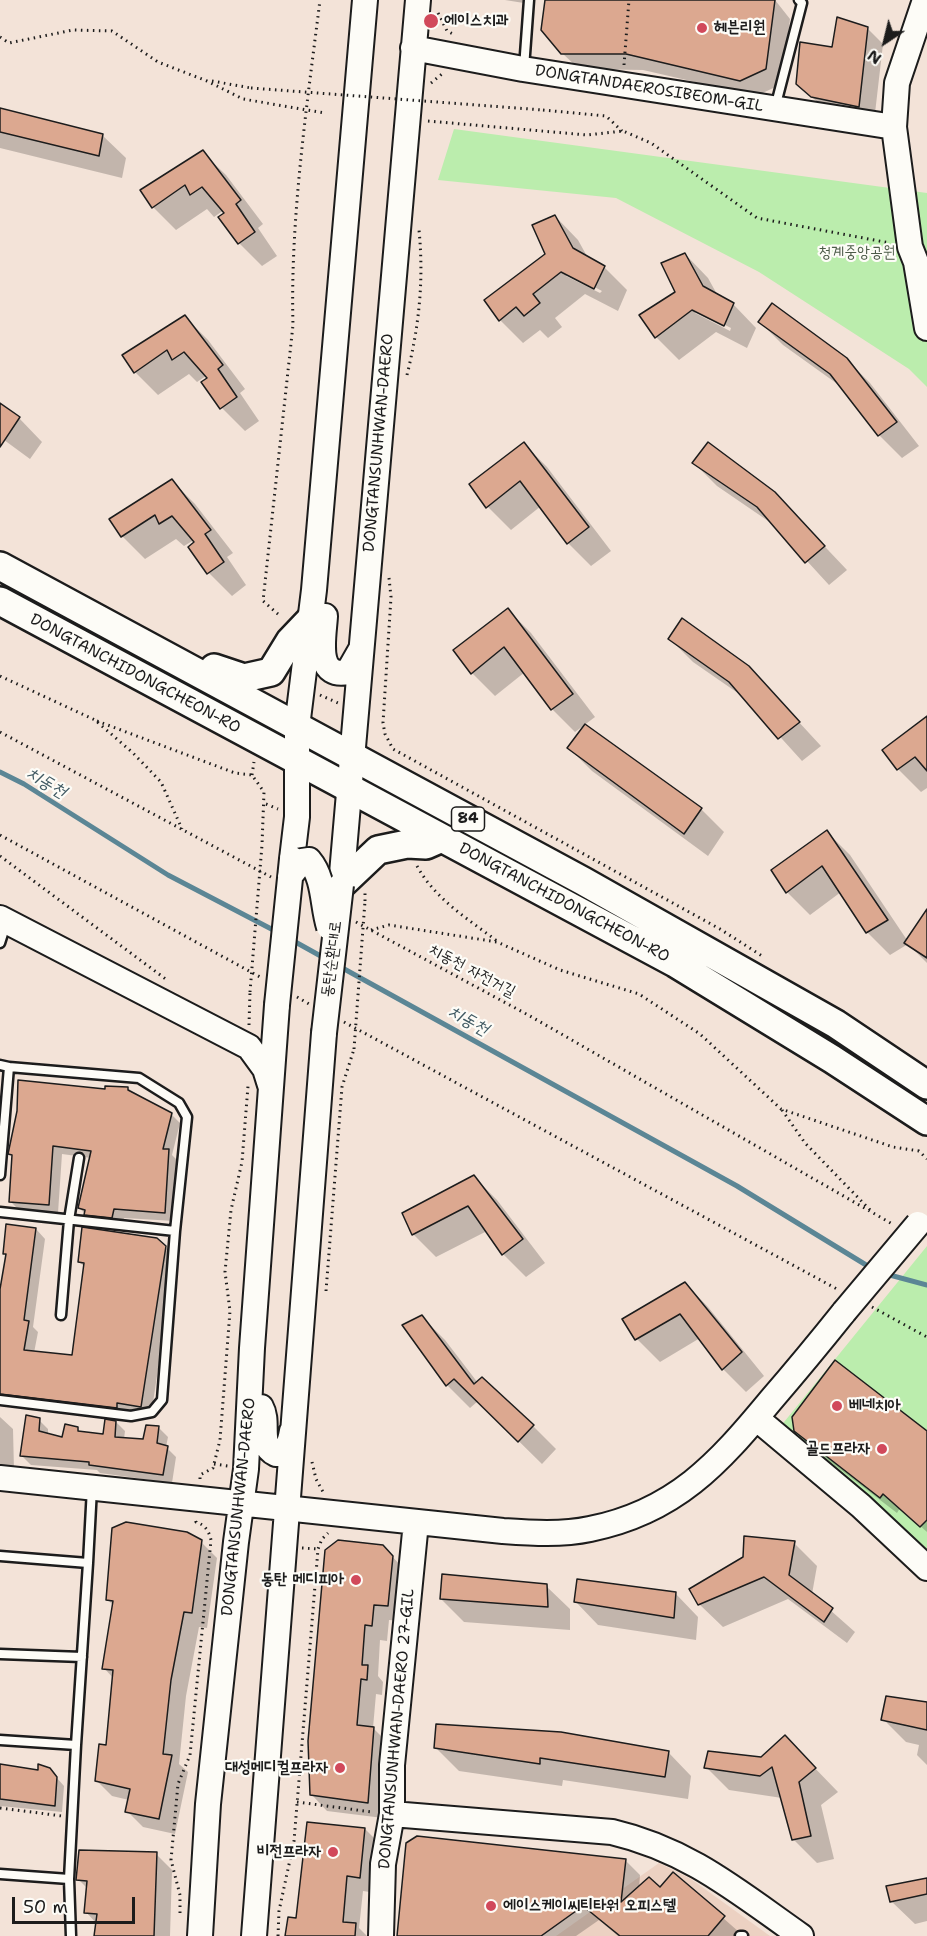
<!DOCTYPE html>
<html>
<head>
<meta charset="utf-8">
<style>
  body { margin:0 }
  #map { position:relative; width:927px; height:1936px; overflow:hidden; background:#f3e3d8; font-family:"Shantell Sans",sans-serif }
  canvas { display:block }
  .north { position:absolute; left:855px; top:12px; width:60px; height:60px; -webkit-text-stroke:4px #fdfcf7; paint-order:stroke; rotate:215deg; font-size:16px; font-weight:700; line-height:24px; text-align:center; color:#1c1c1c }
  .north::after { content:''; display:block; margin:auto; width:21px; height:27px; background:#1c1c1c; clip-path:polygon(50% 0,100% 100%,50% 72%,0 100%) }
  .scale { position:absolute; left:12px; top:1897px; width:123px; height:27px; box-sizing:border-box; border:3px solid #1c1c1c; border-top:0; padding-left:8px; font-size:18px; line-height:21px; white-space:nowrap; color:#1c1c1c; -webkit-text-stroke:4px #fdfcf7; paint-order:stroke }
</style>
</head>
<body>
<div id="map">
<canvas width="927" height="1936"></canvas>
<div class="north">N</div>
<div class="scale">50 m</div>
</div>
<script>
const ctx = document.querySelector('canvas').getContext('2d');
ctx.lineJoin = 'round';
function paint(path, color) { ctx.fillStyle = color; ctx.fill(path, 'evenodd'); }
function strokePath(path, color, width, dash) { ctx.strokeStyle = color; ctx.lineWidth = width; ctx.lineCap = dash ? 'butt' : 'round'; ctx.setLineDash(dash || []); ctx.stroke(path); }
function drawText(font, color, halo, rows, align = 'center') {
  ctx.font = font + ' "Shantell Sans","Poor Story",sans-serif'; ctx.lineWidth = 4.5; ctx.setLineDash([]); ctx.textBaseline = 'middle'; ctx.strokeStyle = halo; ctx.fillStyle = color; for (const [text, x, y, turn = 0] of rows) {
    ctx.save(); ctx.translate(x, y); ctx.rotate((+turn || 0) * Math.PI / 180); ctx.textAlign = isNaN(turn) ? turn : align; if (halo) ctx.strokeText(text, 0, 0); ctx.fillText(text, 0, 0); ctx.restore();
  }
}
paint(new Path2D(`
  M659,1863L691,1879L770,1936H556Z`), '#ecd1c2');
paint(new Path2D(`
  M454,129L927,193V387L909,369L759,272L616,198L438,180Z
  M927,1246V1563L780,1427Z`), '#bbedad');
paint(new Path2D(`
  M505,0H530V4Z
  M547,0H775L790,19L782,84L756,96L643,70L579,69L562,53Z
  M867,28L883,44L874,122L828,112L798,84L833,48Z
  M0,109L102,135L126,158L122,178L0,148Z
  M202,152L226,175L263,224L258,228L277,256L262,266L239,243L220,218L226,213L224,210L214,217L207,209L176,230L153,207Z
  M555,216L578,240L588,258L604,267L627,290L618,311L585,294L555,318L562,327L548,338L540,330L523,343L500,320L547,255ZM566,272L602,291L600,293L566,276Z
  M685,254L708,278L718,296L733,304L756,328L747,348L716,332L679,360L656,337L676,293ZM695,310L731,328L730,331L695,313Z
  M185,317L208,340L245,389L240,393L259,421L245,431L222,408L203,383L209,378L206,376L197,382L189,374L158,395L135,372Z
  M760,322L846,359L870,383L919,446L902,458L879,435L843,388L783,345Z
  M0,405L19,418L42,442L30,459L0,437Z
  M524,444L547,467L611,551L591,566L568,543L541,506L511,530L488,507L471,484Z
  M694,463L774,493L847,570L829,585L774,525L717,486Z
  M172,481L195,504L233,553L227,557L246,585L232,596L209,573L194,540L184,546L176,539L145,559L122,536Z
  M508,610L531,633L595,717L575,732L552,709L525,672L495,696L472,673Z
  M670,639L748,667L821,746L802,761L745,698L693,662Z
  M927,718V788L921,792L898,769L884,750Z
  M569,748L701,809L724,832L708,856L592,771Z
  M827,832L850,855L907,940L927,924V963L908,944L890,955L867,932L841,892L810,915L787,892Z
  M127,1088L171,1114L180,1123L172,1155L177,1160L174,1221L124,1218L122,1226L95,1223L79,1208L91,1158L62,1154L58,1213L20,1211L11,1202L13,1157L10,1153L106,1091Z
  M474,1177L497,1200L545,1263L526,1277L503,1254L487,1231L436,1257L413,1234Z
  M36,1229L45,1239L33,1327L38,1332L34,1353L73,1357L85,1267L79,1262L165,1247L175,1256L151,1416L0,1402V1308L7,1256L4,1253Z
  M685,1283L708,1307L764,1376L746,1392L723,1369L700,1338L660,1362L637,1339L624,1319Z
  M422,1317L445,1340L478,1383L533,1426L556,1449L542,1464L478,1401L470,1408L447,1385Z
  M0,1417L13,1429L14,1470L0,1469Z
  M39,1420L48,1429V1434L64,1439L77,1428L82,1433L104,1436L116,1422L125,1431L124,1439L144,1441L159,1428L168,1437L166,1447L176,1457L172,1483L100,1473L97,1470L31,1465L22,1456Z
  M795,1430L927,1434V1532L900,1508L897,1513L811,1447Z
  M201,1542L217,1558L207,1628L199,1627L186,1696L179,1764L188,1772L175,1834L143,1827L127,1811L129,1800L112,1796L96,1780L107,1747L114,1679L104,1668L114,1606L107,1599Z
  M794,1543L817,1566L812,1594L855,1632L847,1643L788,1599L723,1627L699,1604Z
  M382,1546L408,1573L403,1621L389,1620L387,1641L380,1640L378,1676L383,1682L382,1695L376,1694L373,1728L389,1744L383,1818L327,1811L312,1795Z
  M546,1586L570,1609V1630L464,1622L441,1599Z
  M675,1593L698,1617L696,1640L598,1625L575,1601Z
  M927,1703V1765L917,1755L919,1745L906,1742L883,1719Z
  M436,1748L668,1752L691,1776L688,1799L563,1780L562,1786L459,1771Z
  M762,1758L808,1761L838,1792L821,1805L834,1859L817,1863L794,1840L782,1798L729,1790L706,1767Z
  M0,1767L39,1771L49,1769L64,1786L62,1812L0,1806Z
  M365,1829L381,1845L376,1893L363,1891L359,1928L367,1936H287Z
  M156,1854L172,1870L170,1936H95L97,1924L86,1912L88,1889L78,1879Z
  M625,1860L640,1875L639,1888L660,1889L673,1874L739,1932L735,1936H618L599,1920L576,1936H398Z
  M927,1879V1921L915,1924L891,1901Z`), '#0003');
strokePath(new Path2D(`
  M0,772L24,784L168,875L279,933
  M290,939L326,959
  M337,965L737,1186L871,1268
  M886,1274L927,1285`), '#5b8695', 5);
const building = new Path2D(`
  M545,0H775L766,69L740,81L626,54H561L541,30Z
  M837,17L868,27L859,107L811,97L796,84L800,42L832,47Z
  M0,108L103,134L99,156L0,132Z
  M203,150L241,200L236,204L255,232L238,244L218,217L224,213L202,187L190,195L185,185L152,208L140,190Z
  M555,215L573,248L605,266L594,289L561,272L533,294L540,303L524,316L516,307L499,321L484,300L545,254L532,225Z
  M685,253L703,286L734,303L724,326L692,310L655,338L639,315L675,292L661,263Z
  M772,303L847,358L897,422L878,436L830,374L758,322Z
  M185,315L223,365L218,369L237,397L220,409L201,382L207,378L184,352L172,360L167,350L134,373L122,355Z
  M0,403L20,417L0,447Z
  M524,442L589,527L567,544L520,481L486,508L469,484Z
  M708,442L775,492L825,546L805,563L757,507L692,463Z
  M172,479L211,530L205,534L224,562L207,574L188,547L194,542L172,516L159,524L155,515L121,537L109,519Z
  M508,608L573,694L551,710L504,647L471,674L453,650Z
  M682,618L749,666L800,722L778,739L729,682L668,639Z
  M927,716V771L915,757L897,770L882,750Z
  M585,724L702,808L684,834L567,748Z
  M827,830L888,920L866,933L822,866L786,893L771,870Z
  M927,909V958L904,943Z
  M18,1080L105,1089V1086L128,1087V1090L172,1113L163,1149H169L165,1213L114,1209L112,1218L84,1215L85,1210L78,1208L91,1151L53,1146L49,1205L9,1202L12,1155L8,1154L17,1111Z
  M474,1175L523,1239L502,1255L468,1206L412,1235L402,1213Z
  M6,1224L36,1228L24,1320L29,1321L24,1350L72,1355L84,1263L78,1262L82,1227L157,1238L166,1246L141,1407L117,1403V1408L0,1394V1289L6,1254H3Z
  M685,1282L742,1352L722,1370L680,1314L635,1340L622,1319Z
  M422,1315L474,1384L482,1377L534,1425L518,1442L454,1379L446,1386L402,1325Z
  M835,1360L927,1431V1520L920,1527L883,1494L880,1498L794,1431L792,1417Z
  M26,1415L40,1418L39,1431L62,1437L65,1424L78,1427V1431L103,1434L105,1419L116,1421L115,1437L143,1439L146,1425L159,1426L157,1443L168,1446L163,1475L89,1465V1462L20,1456Z
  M126,1522L187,1532L202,1540L192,1613L184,1612L171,1680L163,1754L172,1755L159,1819L125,1812L130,1789L95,1781L99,1744L106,1745L113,1670L102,1669L113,1601L106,1600L112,1528Z
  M744,1536L795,1541L789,1575L833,1608L824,1622L764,1577L698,1605L689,1589L743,1557Z
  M338,1540L383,1545L393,1556L388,1606L374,1605L372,1626L365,1625L362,1665H368L367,1680L361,1679L357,1725L374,1727L368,1803L310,1795L308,1741L325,1550Z
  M442,1574L547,1584L548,1607L440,1599Z
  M577,1579L676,1592L674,1618L574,1602Z
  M886,1696L927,1702V1730L881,1720Z
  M436,1724L561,1732L669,1751L665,1777L540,1758V1764L434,1748Z
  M785,1735L816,1768L799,1782L811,1836L792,1840L772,1767L760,1776L704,1768L708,1751L761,1757Z
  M0,1764L38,1770V1764L50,1768L57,1777L55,1806L0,1799Z
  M307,1822L365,1828L360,1878L347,1876L343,1922L356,1923L355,1936H285L288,1917L296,1918Z
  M417,1836L626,1859L621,1902L649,1877L660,1887L673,1872L725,1916L708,1936H620L583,1906L541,1936H397L406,1843Z
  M79,1850L157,1852L154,1936H94L97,1914L84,1913L87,1881L76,1880Z
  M927,1878V1894L890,1902L886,1886Z`);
paint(building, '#dca890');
strokePath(building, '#1c1c1c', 1.5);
const lane = new Path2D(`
  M524,68L529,0
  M775,108L802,3L799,0
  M0,943L6,924
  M0,1065L9,1067L0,1175
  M0,1212L175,1231
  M61,1315L69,1220L79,1158
  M0,1400L131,1416L152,1412L162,1400L175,1231L187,1117L179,1103L139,1078L9,1067
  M0,1556L88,1563L76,1745L0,1740
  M88,1563L92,1488
  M0,1654L82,1657
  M0,1874L69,1879
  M71,1936L69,1879L76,1745
  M740,1936H743`);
const secondary = new Path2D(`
  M925,0L897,83L894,127L910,247L916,262L927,328
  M413,48L523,69L894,127
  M325,616C324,636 314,679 348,672L360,651
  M292,859L297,817V727L314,590L365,0
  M341,885L418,0
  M0,918L249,1047L265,1069L270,1085
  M261,1407C270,1423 257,1445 276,1454C288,1451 290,1442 292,1431
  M756,1418L861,1506L927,1568
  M0,1478L503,1531C532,1533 562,1535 590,1529C675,1512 718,1464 771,1400C796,1371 820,1342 844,1312
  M392,1814L612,1832C689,1850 738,1892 801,1936
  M200,1936L208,1804L236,1542L246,1469L252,1348L277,1005
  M254,1936L324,1033
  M381,1936L383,1864L392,1814V1765L416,1522`);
const primary = new Path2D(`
  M0,566L583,881L836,1024L927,1085
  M0,601L675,963L832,1059L927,1121
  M214,668L244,678L271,672L290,641L310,620
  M341,885L378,850L407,844L426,845L442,838`);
strokePath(lane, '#1c1c1c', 13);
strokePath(secondary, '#1c1c1c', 28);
strokePath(primary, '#1c1c1c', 32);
strokePath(new Path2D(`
  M438,13L447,31L453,34
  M0,37L9,43L73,30L112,31L158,62L207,81L243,99L325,113
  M624,65L629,0
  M212,81L251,88
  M431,83L442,74
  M543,110L606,116L622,131
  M428,121L587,135L623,131L651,143L757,218L890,243
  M407,375C419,326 424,281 419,230
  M389,578L391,597L383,723L385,734L393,749L720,929L762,956
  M278,614L263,601L293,325C290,219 307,105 320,0
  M0,676L95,720L133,753L161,782L182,829
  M320,695L338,703
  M97,721L235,773L252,775L264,792L262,845
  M0,732L271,877
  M252,775L254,762
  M266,804L278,809
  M0,835L262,978
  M0,856L167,980
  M417,866C435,899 468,919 497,941
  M365,901V891
  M356,922L530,1016L894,1225
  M371,930L389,925L497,942L560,970L639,994L700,1034L781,1109L893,1147L919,1151L927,1159
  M297,997L309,1004
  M344,1022L837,1289
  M249,1025L250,992
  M782,1110L805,1143L873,1213
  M326,1291L342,1087L354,1049
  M872,1307L927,1337
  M312,1462L316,1479L323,1492
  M214,1464L228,1466
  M200,1479V1475L213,1468L220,1440L230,1311L225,1272L231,1210L242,1162L248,1086
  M302,1548L318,1549
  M297,1802L372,1812
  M0,1808L62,1816
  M180,1913V1895L171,1860L178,1784L190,1755L211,1540C209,1531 205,1525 196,1522V1518
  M278,1936L279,1911L294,1841L318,1549L322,1539L328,1533`), '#1c1c1c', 3, [1.5, 4.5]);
strokePath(lane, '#fdfcf7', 8);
strokePath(secondary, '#fdfcf7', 24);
strokePath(primary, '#fdfcf7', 27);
const secondaryBridge = new Path2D(`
  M290,876L302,861L309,860C325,879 322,905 329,927
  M277,1005L292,859
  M324,1033L341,885
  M844,1312L918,1224`);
strokePath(secondaryBridge, '#1c1c1c', 28, []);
strokePath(new Path2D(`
  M251,88L543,110
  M250,992L262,845
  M354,1049L365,901`), '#1c1c1c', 3, [1.5, 4.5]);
strokePath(secondaryBridge, '#fdfcf7', 24);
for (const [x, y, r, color] of [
  [431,21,8,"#d1495b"],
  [702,28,6,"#d1495b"],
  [837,1406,6,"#d1495b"],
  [882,1449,6,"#d1495b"],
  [356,1580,6,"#d1495b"],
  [340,1768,6,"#d1495b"],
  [333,1852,6,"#d1495b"],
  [491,1906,6,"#d1495b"]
]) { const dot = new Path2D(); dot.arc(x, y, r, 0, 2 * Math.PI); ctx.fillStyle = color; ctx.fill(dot); strokePath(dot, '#fdfcf7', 2); }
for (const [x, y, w] of [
  [468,819,33]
]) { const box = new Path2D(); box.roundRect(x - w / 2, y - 12, w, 24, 4.5); ctx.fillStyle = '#fdfcf7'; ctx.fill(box); strokePath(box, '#1c1c1c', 1.5); }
drawText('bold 15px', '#1c1c1c', null, [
  ["84",468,819]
]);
drawText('bold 16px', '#1c1c1c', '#fdfcf7', [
  ["에이스치과",444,21],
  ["헤븐리원",714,28],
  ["베네치아",849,1406],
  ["골드프라자",870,1449,"right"],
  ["동탄 메디피아",344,1580,"right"],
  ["대성메디컬프라자",328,1768,"right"],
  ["비전프라자",321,1852,"right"],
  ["에이스케이씨티타워 오피스텔",503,1906]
], 'left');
drawText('16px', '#1c1c1c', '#fdfcf7', [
  ["DONGTANDAEROSIBEOM-GIL",649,89,9],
  ["DONGTANSUNHWAN-DAERO",379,443,-85],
  ["DONGTANCHIDONGCHEON-RO",135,674,28],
  ["DONGTANCHIDONGCHEON-RO",564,903,28],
  ["동탄순환대로",332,959,-83],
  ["치동천 자전거길",472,971,28],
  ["DONGTANSUNHWAN-DAERO",239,1507,-84],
  ["DONGTANSUNHWAN-DAERO 27-GIL",397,1729,-85]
]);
drawText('16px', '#4c5b48', '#fdfcf7', [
  ["청계중앙공원",857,253]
]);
drawText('italic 18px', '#415a63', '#fdfcf7', [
  ["치동천",46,783,31],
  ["치동천",468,1021,29]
]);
</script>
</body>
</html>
